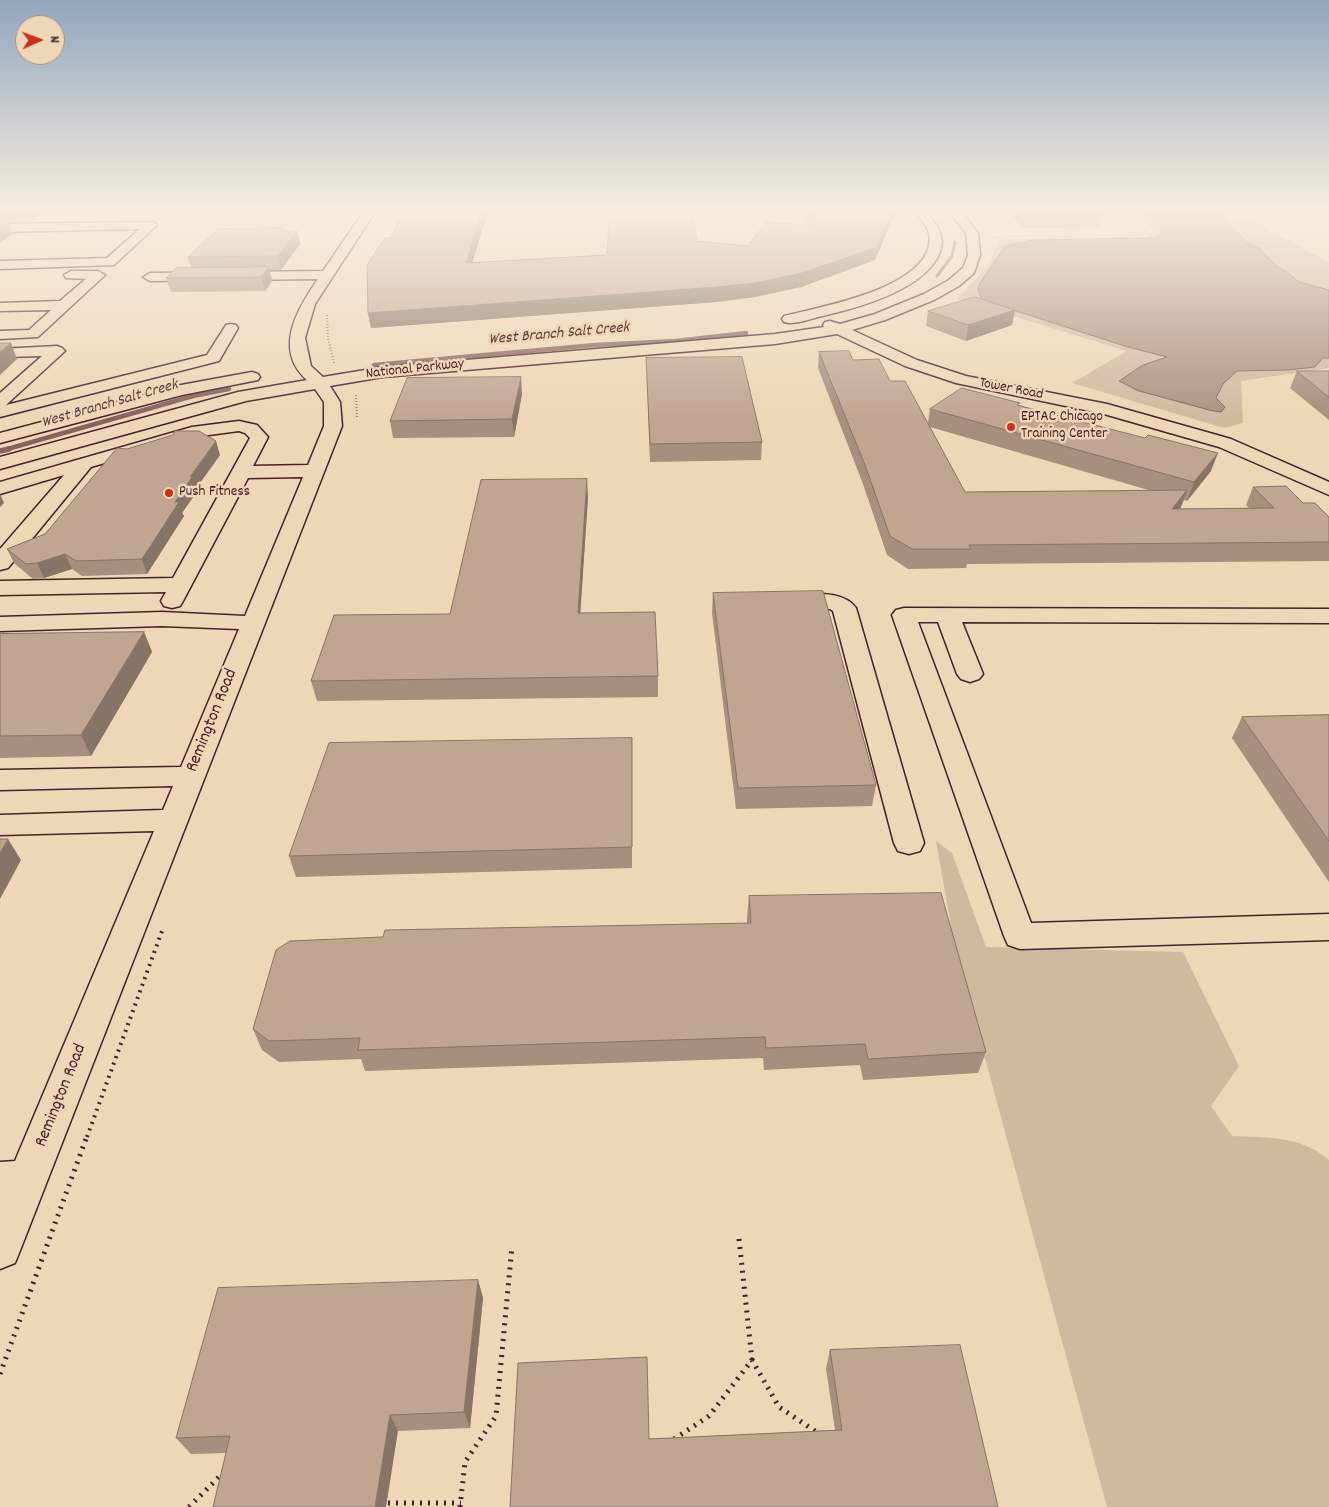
<!DOCTYPE html>
<html>
<head>
<meta charset="utf-8">
<style>
  body { margin:0 }
  #map { position:relative; width:1329px; height:1507px; overflow:hidden; background:#eed6b6; font-family:Dekko,sans-serif }
  canvas { display:block }
  .north { position:absolute; left:15px; top:15px; width:50px; height:50px; box-sizing:border-box; background:#eed6b6; border:1px solid #ac8d7e; border-radius:50%; rotate:88deg; font-size:14px; font-weight:700; line-height:20px; text-align:center; color:#4a1f2b }
  .north::after { content:''; display:block; margin:auto; width:18px; height:22px; background:#c8321e; clip-path:polygon(50% 0,100% 100%,50% 72%,0 100%) }
</style>
</head>
<body>
<div id="map">
<canvas width="1329" height="1507"></canvas>
<div class="north">N</div>
</div>
<script>
const ctx = document.querySelector('canvas').getContext('2d');
ctx.lineJoin = 'round';
function paint(path, color) { ctx.fillStyle = color; ctx.fill(path, 'evenodd'); }
function strokePath(path, color, width, dash) { ctx.strokeStyle = color; ctx.lineWidth = width; ctx.lineCap = dash ? 'butt' : 'round'; ctx.setLineDash(dash || []); ctx.stroke(path); }
function drawText(font, color, halo, rows, align = 'center') {
  ctx.font = font + ' Dekko,sans-serif'; ctx.lineWidth = 5; ctx.setLineDash([]); ctx.textBaseline = 'middle'; ctx.strokeStyle = halo; ctx.fillStyle = color; for (const [text, x, y, turn = 0] of rows) {
    ctx.save(); ctx.translate(x, y); ctx.rotate((+turn || 0) * Math.PI / 180); ctx.textAlign = isNaN(turn) ? turn : align; if (halo) ctx.strokeText(text, 0, 0); ctx.fillText(text, 0, 0); ctx.restore();
  }
}
paint(new Path2D(`
  M1122,208H1329V215L1257,216L1247,219L1329,262V368L1241,381L1243,423L1224,428L1072,383L1127,351L957,299L988,266L999,239L1146,237L1154,230L1132,213Z
  M936,841L952,853L986,947L1183,952L1239,1066L1211,1106L1232,1136C1268,1138 1300,1135 1329,1160V1507H1107L955,948Z`), '#d3b8a0');
const water = new Path2D(`
  M1129,208H1223L1217,210L1246,242L1260,249L1276,266L1287,272L1299,282L1329,290V358H1323L1315,367L1287,370L1237,371L1223,384L1216,398L1225,407L1221,412L1213,411L1139,391L1119,381L1143,365L1167,357L1128,347L982,300L978,289L980,283L1005,246L1034,240L1158,238L1163,229L1156,221Z`);
paint(water, '#af9081');
strokePath(water, '#87635f', 1);
strokePath(new Path2D(`
  M937,276L952,256L955,242`), '#87635f', 3);
strokePath(new Path2D(`
  M374,365L595,345L676,341L746,333
  M4,450L193,396L229,389`), '#87635f', 4.5);
strokePath(new Path2D(`
  M0,451L9,449`), '#87635f', 5.5);
const minor = new Path2D(`
  M366,208H551L545,211L375,212L315,304L305,338L311,366L323,377L383,367L775,334L824,327L823,325L825,322L830,321L840,324L875,314L924,294L949,280L963,268L968,255L966,233L946,208H958L978,233L980,255L974,273L959,286L934,300L885,320L852,330L917,360L966,376L1107,404L1231,439L1329,482V495L1219,447L1104,414L956,383L905,366L837,334L775,344L383,377L330,386L340,402L342,426L21,1248L15,1263L0,1269V1162L15,1161L154,831L0,835V815L163,810L173,786L0,790V770L181,767L239,629L162,626L0,631V617L162,612L245,616L303,477L248,478L183,601L180,606L172,608L164,606L161,601L166,592L0,595V581L173,578L250,438L245,433L239,431L194,437L91,467L8,568L0,570V549L64,475L0,494V482L192,427L239,421L257,425L268,437L253,466L308,465L324,426V402L315,389L246,401L0,469V457L238,392L307,380C273,350 297,309 318,279L150,281L143,277L150,273L323,271Z
  M911,208H923C933,220 947,234 940,252C925,291 854,309 818,317C807,320 794,325 784,322L782,319L784,316C819,307 939,287 929,233C927,224 916,215 911,208Z
  M151,222L155,223L157,225L155,227L114,265L0,269V261L107,258L140,229L0,232V224Z
  M71,271H98L105,275L38,337L0,339V331L29,330L51,310L0,311V303L60,301L86,279L66,278L64,275Z
  M231,324L236,325L238,328L219,361L0,417V393L42,356L5,357L0,355V349L57,346L62,348L65,351L6,405L207,355L226,325Z
  M252,372L258,374L260,377L258,380L182,395L0,443V433L181,385Z
  M790,594C811,595 842,589 856,608L924,843L920,851L909,854L898,851L894,843L833,611L830,609L790,608L782,606L779,601L782,596Z
  M904,608L1329,609V623L962,622L983,674L979,679L970,682L961,679L957,674L938,622H918L1031,923L1329,914V940L1020,949L1008,945L1004,936L892,615L896,610Z`);
strokePath(minor, '#4a1f2b', 3);
strokePath(new Path2D(`
  M992,237C1013,237 1033,235 1054,236C1085,237 1116,243 1146,232L1137,221L1116,208`), '#4a1f2b', 1, [0.5, 2]);
strokePath(new Path2D(`
  M327,315L328,338L334,363
  M356,395L357,418`), '#4a1f2b', 2, [0.5, 2.5]);
strokePath(new Path2D(`
  M87,1137L162,931`), '#4a1f2b', 4, [2, 5]);
strokePath(new Path2D(`
  M739,1239L752,1360
  M0,1374L87,1136
  M674,1439L709,1416L752,1360L779,1407L818,1433
  M388,1503H461
  M189,1507L224,1472
  M460,1507L465,1462L496,1416L512,1246`), '#4a1f2b', 5, [2, 6]);
paint(minor, '#eed6b6');
paint(new Path2D(`
  M0,208H42L43,212L29,222H9L13,234L0,243Z
  M799,208H895V213L875,260L801,287L755,297L716,302L371,328L368,313L390,238L487,213L472,263L607,255L697,241L748,246L809,225Z
  M1010,208H1094L1102,214L1099,227L1024,228L1010,215Z
  M284,231H297L300,244L281,270H269L272,281L265,291L171,292L166,278L191,268L188,257Z
  M1015,310L1012,325L966,341L926,326L928,311Z
  M819,352L853,360L890,381L928,423L930,409L1211,471L1187,501L1184,500L1180,509L1249,508L1246,505L1253,487L1303,503L1329,517V561L967,564L966,568L908,569L887,555L863,484L818,368ZM930,427L1152,491L965,492Z
  M646,358L762,442L761,460L650,462Z
  M1297,371H1329V420L1290,388Z
  M522,394L514,437L393,438L390,421Z
  M220,455L197,487L198,490L182,513L184,516L147,574L82,576L72,569L44,578L33,579L14,563L7,549L45,534Z
  M588,497L580,613L658,676V697L317,701L311,681L450,614Z
  M713,593L876,785L872,806L736,809L712,613Z
  M144,632L152,652L91,756L0,758V634Z
  M1329,715V882L1232,738L1242,717Z
  M632,738V868L296,877L289,856Z
  M749,896L986,1052L978,1073L863,1080L860,1065L764,1070L763,1058L365,1071L361,1059L279,1062L262,1050L253,1029L747,923V918Z
  M478,1280L483,1298L470,1428L398,1431L226,1453L191,1454L176,1438Z
  M830,1350L998,1507L649,1439L835,1430L826,1368Z`), '#a78e7d');
paint(new Path2D(`
  M28,208H42L43,212L29,222L25,210Z
  M483,208H486L487,213L468,277L466,263Z
  M893,208H895V213L875,260L801,287L755,297L716,302L371,328L368,313L802,273Z
  M9,222L13,234L0,243V228Z
  M297,231L300,244L281,270L278,256Z
  M269,267L272,281L265,291L261,277Z
  M1015,310L1012,325L966,341L968,325Z
  M11,343L17,359L0,375V352Z
  M521,377L522,394L514,437L512,419Z
  M216,441L220,455L197,487L198,490L182,513L184,516L147,574L142,559L190,477Z
  M1218,453L1211,471L1187,501L1194,482Z
  M587,479L588,497L579,633L578,613Z
  M1187,490L1180,509H1172Z
  M0,494L4,503L0,507Z
  M65,554L72,569L44,578L37,563Z
  M144,632L152,652L91,756L81,735Z
  M8,839L21,860L0,899V853Z
  M478,1280L483,1298L470,1428L464,1412Z
  M390,1415L398,1431L386,1507H375Z`), '#887466');
const building = new Path2D(`
  M0,208H28L25,210L0,211Z
  M406,208H483L466,263L607,255L610,208H692L697,241L748,246L766,222L817,226L807,208H893L877,247L802,273L756,283L716,287L368,313L367,265L385,238H390Z
  M1019,208H1094L1102,214L1027,215Z
  M0,222H9L0,228Z
  M283,228L281,231H297L278,256L188,257L218,229Z
  M269,267L261,277L166,278L176,268Z
  M975,297L1015,310L968,325L928,311Z
  M0,343H11L0,352Z
  M849,351L853,360L879,359L890,381H905L965,492L1187,490L1172,509L1274,508L1253,487L1286,486L1303,503H1315L1329,517V542L969,545L971,549H912L890,536L865,465L819,352Z
  M742,357L762,442L650,444L646,358Z
  M1297,371H1329V397Z
  M521,377L512,419L390,421L407,378Z
  M962,388L1020,403L1017,405L1145,438L1148,435L1218,453L1194,482L930,409Z
  M175,431H199L216,441L190,477L193,476L175,502H179L142,559L76,561L65,554L37,563L26,564L7,549L45,534L117,448L127,449L173,435Z
  M587,479L578,613L655,612L658,676L311,681L334,615L450,614L481,480Z
  M823,591L876,785L738,788L713,593Z
  M144,632L81,735L0,736V634Z
  M1329,715V841L1242,717Z
  M632,738V847L289,856L329,743Z
  M0,839H8L0,853Z
  M941,893L986,1052L868,1059L865,1044L766,1048L765,1037L358,1050L360,1038L269,1041L253,1029L276,950L290,941L383,937L385,930L751,923L749,896Z
  M478,1280L464,1412L390,1415L375,1507H213L230,1436L176,1438L218,1288Z
  M960,1345L998,1507H510L518,1363L647,1357L649,1439L842,1430L830,1350Z`);
paint(building, '#c2a591');
strokePath(building, '#887466', 1);
const sky = ctx.createLinearGradient(0, 0, 0, 419);
sky.addColorStop(0, '#91a6bf');
sky.addColorStop(0.5, '#f7edde');
sky.addColorStop(1, '#f7edde00');
ctx.fillStyle = sky;
ctx.fillRect(0, 0, 1329, 419);
for (const [x, y, r, color] of [
  [1011,427,5,"#c8321e"],
  [169,493,5,"#c8321e"]
]) { const dot = new Path2D(); dot.arc(x, y, r, 0, 2 * Math.PI); ctx.fillStyle = color; ctx.fill(dot); strokePath(dot, '#eed6b6', 2); }
drawText('15px', '#4a1f2b', '#eed6b6', [
  ["National Parkway",415,370,-6],
  ["Tower Road",1011,390,11]
]);
drawText('15px', '#4a1f2b', '#eed6b6', [
  ["EPTAC Chicago",1021,418],
  ["Training Center",1021,435],
  ["Push Fitness",179,493]
], 'left');
drawText('italic 16px', '#633b40', '#eed6b6', [
  ["West Branch Salt Creek",559,335,-5],
  ["West Branch Salt Creek",110,405,-16]
]);
drawText('18px', '#4a1f2b', '#eed6b6', [
  ["Remington Road",213,721,-68],
  ["Remington Road",62,1096,-68]
]);
</script>
</body>
</html>
